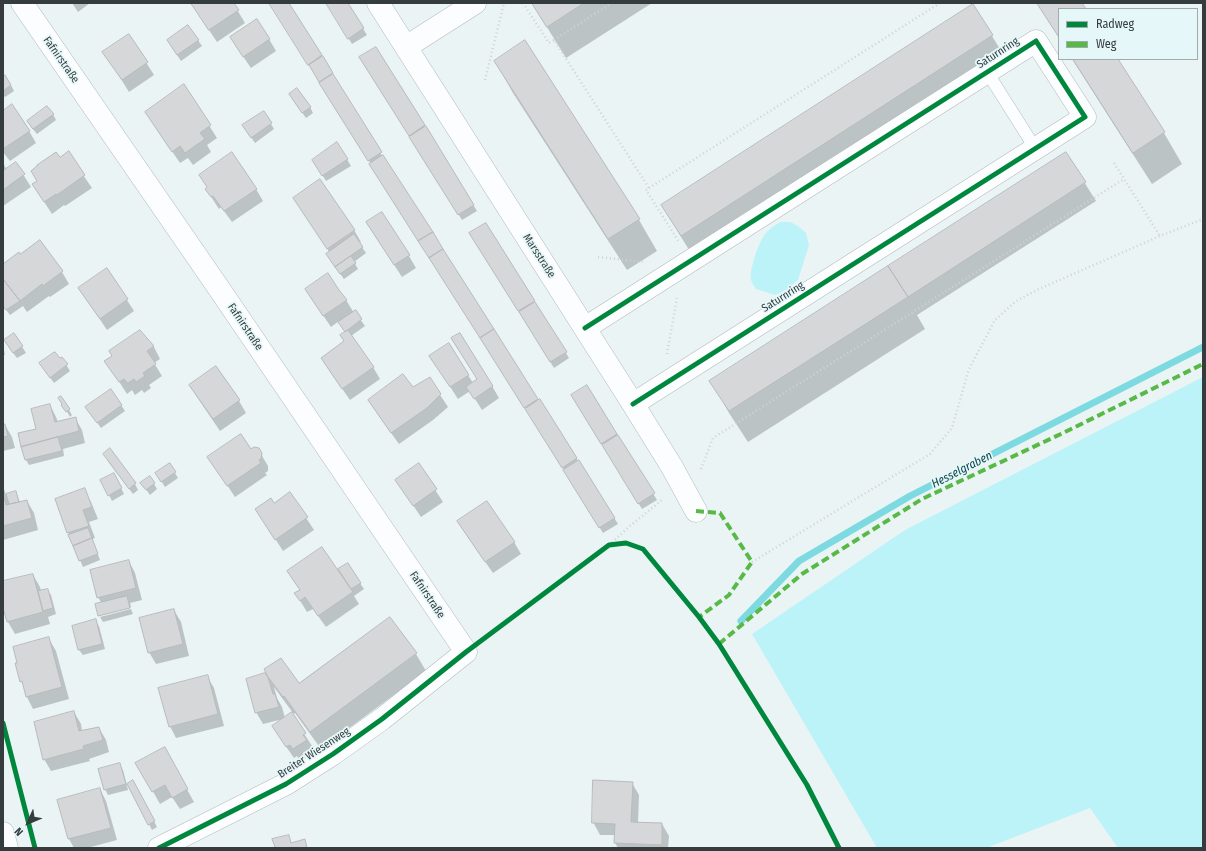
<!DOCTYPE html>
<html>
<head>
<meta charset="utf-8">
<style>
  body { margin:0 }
  #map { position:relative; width:1206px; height:851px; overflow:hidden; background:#eaf4f5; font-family:"Fira Sans Condensed",sans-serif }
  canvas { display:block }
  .frame { position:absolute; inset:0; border:4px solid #353c3d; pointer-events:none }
  .legend { position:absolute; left:1058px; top:8px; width:140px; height:52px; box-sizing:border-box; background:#e6f7f9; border:1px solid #9facae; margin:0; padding:5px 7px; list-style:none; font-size:12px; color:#353c3d }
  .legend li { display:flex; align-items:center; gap:8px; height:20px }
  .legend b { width:20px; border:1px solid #9facae }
  .north { position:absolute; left:8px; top:803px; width:40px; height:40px; -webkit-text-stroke:3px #e6f7f9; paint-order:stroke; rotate:226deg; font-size:11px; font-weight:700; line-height:16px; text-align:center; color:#353c3d }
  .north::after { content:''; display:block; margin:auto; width:14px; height:18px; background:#353c3d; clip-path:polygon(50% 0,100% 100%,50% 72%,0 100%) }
</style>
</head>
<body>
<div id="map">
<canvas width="1206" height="851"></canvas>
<div class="frame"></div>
<ul class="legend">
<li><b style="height:5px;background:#00873e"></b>Radweg</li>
<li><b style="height:5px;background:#58b947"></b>Weg</li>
</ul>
<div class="north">N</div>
</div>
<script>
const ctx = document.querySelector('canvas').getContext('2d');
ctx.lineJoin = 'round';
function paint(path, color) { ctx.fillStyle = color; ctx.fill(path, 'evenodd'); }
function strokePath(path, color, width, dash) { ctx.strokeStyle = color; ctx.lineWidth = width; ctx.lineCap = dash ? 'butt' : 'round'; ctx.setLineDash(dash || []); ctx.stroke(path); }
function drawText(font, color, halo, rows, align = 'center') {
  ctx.font = font + ' "Fira Sans Condensed",sans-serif'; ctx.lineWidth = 3.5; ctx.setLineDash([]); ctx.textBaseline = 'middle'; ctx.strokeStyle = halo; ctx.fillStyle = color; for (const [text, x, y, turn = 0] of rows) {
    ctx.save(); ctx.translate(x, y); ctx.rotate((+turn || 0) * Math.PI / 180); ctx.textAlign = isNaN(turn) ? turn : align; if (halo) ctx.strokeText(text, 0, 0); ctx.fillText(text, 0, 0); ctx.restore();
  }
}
paint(new Path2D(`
  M781,222H790L798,226L806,233L809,245L798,280L786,290L775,295L756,289C754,286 752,283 751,280C749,271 759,240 766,233C770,228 775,225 781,222Z
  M1203,377V848H1118L1090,808L986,848H877L752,634L905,530Z`), '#bbf3f8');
paint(new Path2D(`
  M72,3H90L78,12Z
  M191,3H233L245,23L217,42Z
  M270,3H288L384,159L538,402L540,401L618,524L603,533L529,413L374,170L371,164Z
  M327,3H347L367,35L352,44Z
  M532,3H652L566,58Z
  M1037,3H1081L1084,9H1059V38Z
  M973,5L1011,67L700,267L681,237L663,205Z
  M188,26L202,46L181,61L171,46Z
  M129,35L154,75L129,92L104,52Z
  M269,39L276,51L251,68L238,49Z
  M376,48L477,211L462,220L364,63Z
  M1072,59H1117L1164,133L1182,164L1152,184Z
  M495,61L639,220L657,251L627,270L513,93Z
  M3,78L11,85L14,91L5,97L3,95Z
  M184,86L217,138L207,145L211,152L193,165L188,158L180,163L154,125Z
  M293,100L310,107L313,113L306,118Z
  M3,112L29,131L36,143L10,161L3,152Z
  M53,114L56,120L37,134L31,127Z
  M271,124L274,129L255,143L247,131Z
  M337,143L351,166L326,181L313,160Z
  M68,153L92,188L65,206L64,205L52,214L33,185L38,182L60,159Z
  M1066,153L1096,201L917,315L925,329L748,442L729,413L711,381Z
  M3,163L7,170L16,163L31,187L3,206Z
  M206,189H256L263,201L232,222L221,207L219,209Z
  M294,198L354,230L361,242L359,243L366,253L354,262L358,269L344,279L330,260V253Z
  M485,224L569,358L554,368L474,239Z
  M374,234L409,256L416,268L402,277Z
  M3,265L62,272L69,284L50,297L49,296L27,312L23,306L10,315L3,306Z
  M107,269L134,311L107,330L79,288Z
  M306,290L346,300L354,313L355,312L365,326L351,336L373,367L380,379L350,400L329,370L322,358L345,341L346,333L339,321L331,327Z
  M140,331L154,347L160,359L154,363L162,376L149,385L151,388L144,393L142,390L135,395L132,390L127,394L106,361L113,356Z
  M14,334L26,353L17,358L8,346Z
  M3,345L5,355H3Z
  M449,345L473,383L492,386L499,398L482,410L470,391L458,399L438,368Z
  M62,358L70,371L54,383L44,369Z
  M429,378L448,407L433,420L399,444L376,412Z
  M190,385L239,401L246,413L220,431L197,397Z
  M587,386L657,500L642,509L572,395Z
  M63,404L69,410L72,415L70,417Z
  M50,405L56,417L58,422L75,418L82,430L85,443L63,449L64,456L29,465L26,460L19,434L37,429Z
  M121,405L125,411L101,428L90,413Z
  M3,425H5L12,437L15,448L3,451Z
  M258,449L268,466V471L265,473L267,475L235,497L209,458Z
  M107,460L135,484L138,490L133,494Z
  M170,465L178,478L165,487L160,479Z
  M419,465L443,502L421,517L404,492Z
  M117,480L124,494L112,501L109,495Z
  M142,484H154L157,489L150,495Z
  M3,486L6,495L16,492L20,503L27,501L34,513L38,530L3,540Z
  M84,490L91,502L98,519L89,522L95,538L92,539L100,560L83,567L68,532Z
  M290,493L314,530L283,551L256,509L274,504Z
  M458,521L514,542L521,554L493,573L465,533Z
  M129,561L135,573L142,600L130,603L131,607L99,616L96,605L102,604L98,597Z
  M347,564L364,589L354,596L359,604L326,627L313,609L307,612L296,594L337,571Z
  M33,575L40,587L41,591L47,590L51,595L56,614L48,617L50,624L15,634L8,622L3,604V582Z
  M131,609L133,614L103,622L100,617Z
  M174,610L181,622L189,656L156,664L149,652Z
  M95,621L99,626L105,649L83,655L79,650Z
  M49,639L56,651L69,699L33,709L27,697L24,687L21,681Z
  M416,654L426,671L321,749L295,713L292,715L312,746L310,747L313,752L300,761L297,756L294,758L280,738L283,719L263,724L256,712L247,679L266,674L265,670L299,685ZM274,687L293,713L285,718L282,707L277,698Z
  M207,676L214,688L224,726L176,738L170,726Z
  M74,712L81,724L82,731L99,728L106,740L109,752L89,759L90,761L51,771L44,759Z
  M171,761L194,802L180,809L172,797L160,804L137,763Z
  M119,764L123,770L128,790L108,795L105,789Z
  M632,783L639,795L638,823L662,824L669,836L668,848H618L615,843V835H600L593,822Z
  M136,787L157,827L152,830L149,824Z
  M100,789L106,801L117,840L87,848H74L69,839L59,800Z`), '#0003');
strokePath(new Path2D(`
  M741,621L799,561L910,496L1203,347`), '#7edae1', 7);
const building = new Path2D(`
  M191,3H234L239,10L209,30Z
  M269,3H289L322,55L308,65Z
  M326,3H348L364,28L348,39Z
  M532,3H584L547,27Z
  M1037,3H1082L1086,9H1059V37Z
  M973,4L993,35L681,236L661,205Z
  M257,19L270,39L243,57L230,37Z
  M188,25L199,40L177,55L167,40Z
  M129,34L148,62L122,80L102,52Z
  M525,40L640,219L608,239L494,61Z
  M376,47L425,125L409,136L359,57Z
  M323,56L333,73L319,82L309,65Z
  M1073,59H1118L1165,132L1133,153Z
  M333,74L382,152L368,161L319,83Z
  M5,75L11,85L3,91V77Z
  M184,84L211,125L200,133L205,139L185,153L180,146L172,152L145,112Z
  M297,88L311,107L302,113L289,94Z
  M12,104L30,131L3,149V111Z
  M47,106L54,114L33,129L27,121Z
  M264,111L272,123L251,138L242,125Z
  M426,126L474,205L458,215L409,137Z
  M337,142L348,159L322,176L312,160Z
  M69,151L85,175L57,195L56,194L44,202L32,184L37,181L31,171L37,166V165L56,152L60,157Z
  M232,152L257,189L224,211L213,196L211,197L205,189L207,187L199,175Z
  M1066,152L1086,182L908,297L888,266Z
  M383,155L433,232L418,241L369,164Z
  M16,162L25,174L3,190V171Z
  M320,179L355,230L327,249L293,198Z
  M382,212L410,255L394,265L366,222Z
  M486,223L535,301L518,311L469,233Z
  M433,232L443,249L429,258L418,241Z
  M354,234L363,247L335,267L326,254Z
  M40,240L63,271L43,286L42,284L20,301L3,279V264L19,252L20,254Z
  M443,249L494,329L480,338L429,258Z
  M351,256L356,263L340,274L335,267Z
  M888,266L908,297L729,411L709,381Z
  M107,268L128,299L100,319L78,288Z
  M328,273L339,290L347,300L323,316L305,289Z
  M3,279L20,301L6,310L3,306Z
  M535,302L567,352L550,362L519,312Z
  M356,310L362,319L345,332L338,322Z
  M494,329L538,399L524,408L480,338Z
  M140,330L154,346L147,351L156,364L143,373L145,376L136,382L134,379L128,383L124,379L119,382L104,361L112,356L109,351Z
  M348,330L374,367L342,389L321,358L344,341L340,335Z
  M14,333L23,346L13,353L4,340Z
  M460,333L493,386L474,399L466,387L467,386L477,379L451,338Z
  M449,343L469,375L450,387L429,356Z
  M55,352L60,358L62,357L68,364L50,378L39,363Z
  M216,366L240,400L213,419L189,385Z
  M403,374L413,387L430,377L441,394L427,408L391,433L368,400Z
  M587,385L617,434L601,444L571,395Z
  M111,389L122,405L97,423L85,407Z
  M61,396L70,409L66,412L61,405L62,404L58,398Z
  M540,399L577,458L562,468L525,409Z
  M50,404L55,422L76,417L79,431L21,447L18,433L36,429L31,409Z
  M3,424H5L8,436L3,437Z
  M241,434L251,449L254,447L259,448L262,453L261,459L259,460L261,463L227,486L207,457Z
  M618,435L655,493L638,504L602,445Z
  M58,437L62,451L25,460L21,447Z
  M110,448L136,483L129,489L103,454Z
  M579,460L615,518L599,528L563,470Z
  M170,463L176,472L161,482L155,473Z
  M419,463L437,489L413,506L395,480Z
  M114,473L122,488L108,496L100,480Z
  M150,476L155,483L146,490L140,483Z
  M85,488L92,507L83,510L89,526L67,533L55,499Z
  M16,491L19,502L9,504L6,494Z
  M290,492L308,517L275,540L255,509L271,498L274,503Z
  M3,494L6,505L27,500L32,518L3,526Z
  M487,501L515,542L485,562L457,521Z
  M88,528L92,538L73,546L68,535Z
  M92,538L98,554L79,561L73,546Z
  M322,547L353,592L318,616L305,597L300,601L294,593L300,590L287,571Z
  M129,560L136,588L97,598L90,570Z
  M348,563L361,583L351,589L338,569Z
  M33,574L43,612L7,622L3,608V581Z
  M48,589L53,608L43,611L38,591Z
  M127,596L130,608L98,616L95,604Z
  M174,609L183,644L148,653L139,618Z
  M390,617L417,653L310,732L284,696L283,697L268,677L264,669L281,658L299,683Z
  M96,619L102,644L78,650L72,626Z
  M49,637L62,687L26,697L22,681L20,682L15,663H17L13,647Z
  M265,673L268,677L273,694H275L279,707L255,713L246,679Z
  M208,675L218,714L169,727L158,688Z
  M74,711L79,731L99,727L103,740L83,746L84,749L43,760L34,722Z
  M292,712L306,733L303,735L307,740L293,749L290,745L286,747L272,726Z
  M165,747L188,789L172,798L165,785L152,792L135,763Z
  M120,763L126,784L104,790L98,769Z
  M133,780L155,821L148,825L127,784Z
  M593,780L633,782L631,822L662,823V845L614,843L615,824L592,823Z
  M100,788L111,828L68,839L57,800Z
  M289,835L291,843L305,839L307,848H272L275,847L272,839Z`);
paint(building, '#d6d7d8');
strokePath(building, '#b8babb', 1);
const lane = new Path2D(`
  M987,72L1035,148`);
const street = new Path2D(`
  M22,3L220,290L466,652L382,719L333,754L286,784L159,848
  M378,3L633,404L672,467L696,511
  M406,47L475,3
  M585,328L1036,41L1085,117L633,404`);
const secondary = new Path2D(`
  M3,833L7,848`);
strokePath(lane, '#b4bbbc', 13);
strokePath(street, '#b4bbbc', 23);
strokePath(secondary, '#b4bbbc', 23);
strokePath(new Path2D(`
  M523,3L549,43L554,40L649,188L646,190L679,242
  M554,40L612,3
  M485,80L504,3
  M1114,163L1160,236
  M649,188L940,3
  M598,257L644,262
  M667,354L677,298
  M701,469L713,438L1124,179
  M609,545L630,526L663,499
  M752,562L930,454L952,428L969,369L995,320L1016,301L1039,289L1160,236L1203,219`), '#cfd2d2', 2.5, [1, 3]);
strokePath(lane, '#fcfdfe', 12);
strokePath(street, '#fcfdfe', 22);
strokePath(secondary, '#fcfdfe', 22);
strokePath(new Path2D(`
  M696,511L720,513L752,562L729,595L699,617
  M719,644L802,574L922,499L1063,433L1203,364`), '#58b947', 4, [8, 4]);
strokePath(new Path2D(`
  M585,328L1036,41L1085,117L633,404
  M3,723L35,848
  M159,848L286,784L333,754L382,719L466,652L609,545L626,543L643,549L699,617L719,644L807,785L839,848`), '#00873e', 5);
drawText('11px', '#353c3d', '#e6f7f9', [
  ["Saturnring",998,53,-33],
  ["Fafnirstraße",61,60,55],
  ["Marsstraße",539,256,57],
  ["Saturnring",783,297,-32],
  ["Fafnirstraße",245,327,56],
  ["Fafnirstraße",427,595,56],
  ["Breiter Wiesenweg",314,753,-33]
]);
drawText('italic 12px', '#0f484c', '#e6f7f9', [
  ["Hesselgraben",962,470,-27]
]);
</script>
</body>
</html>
